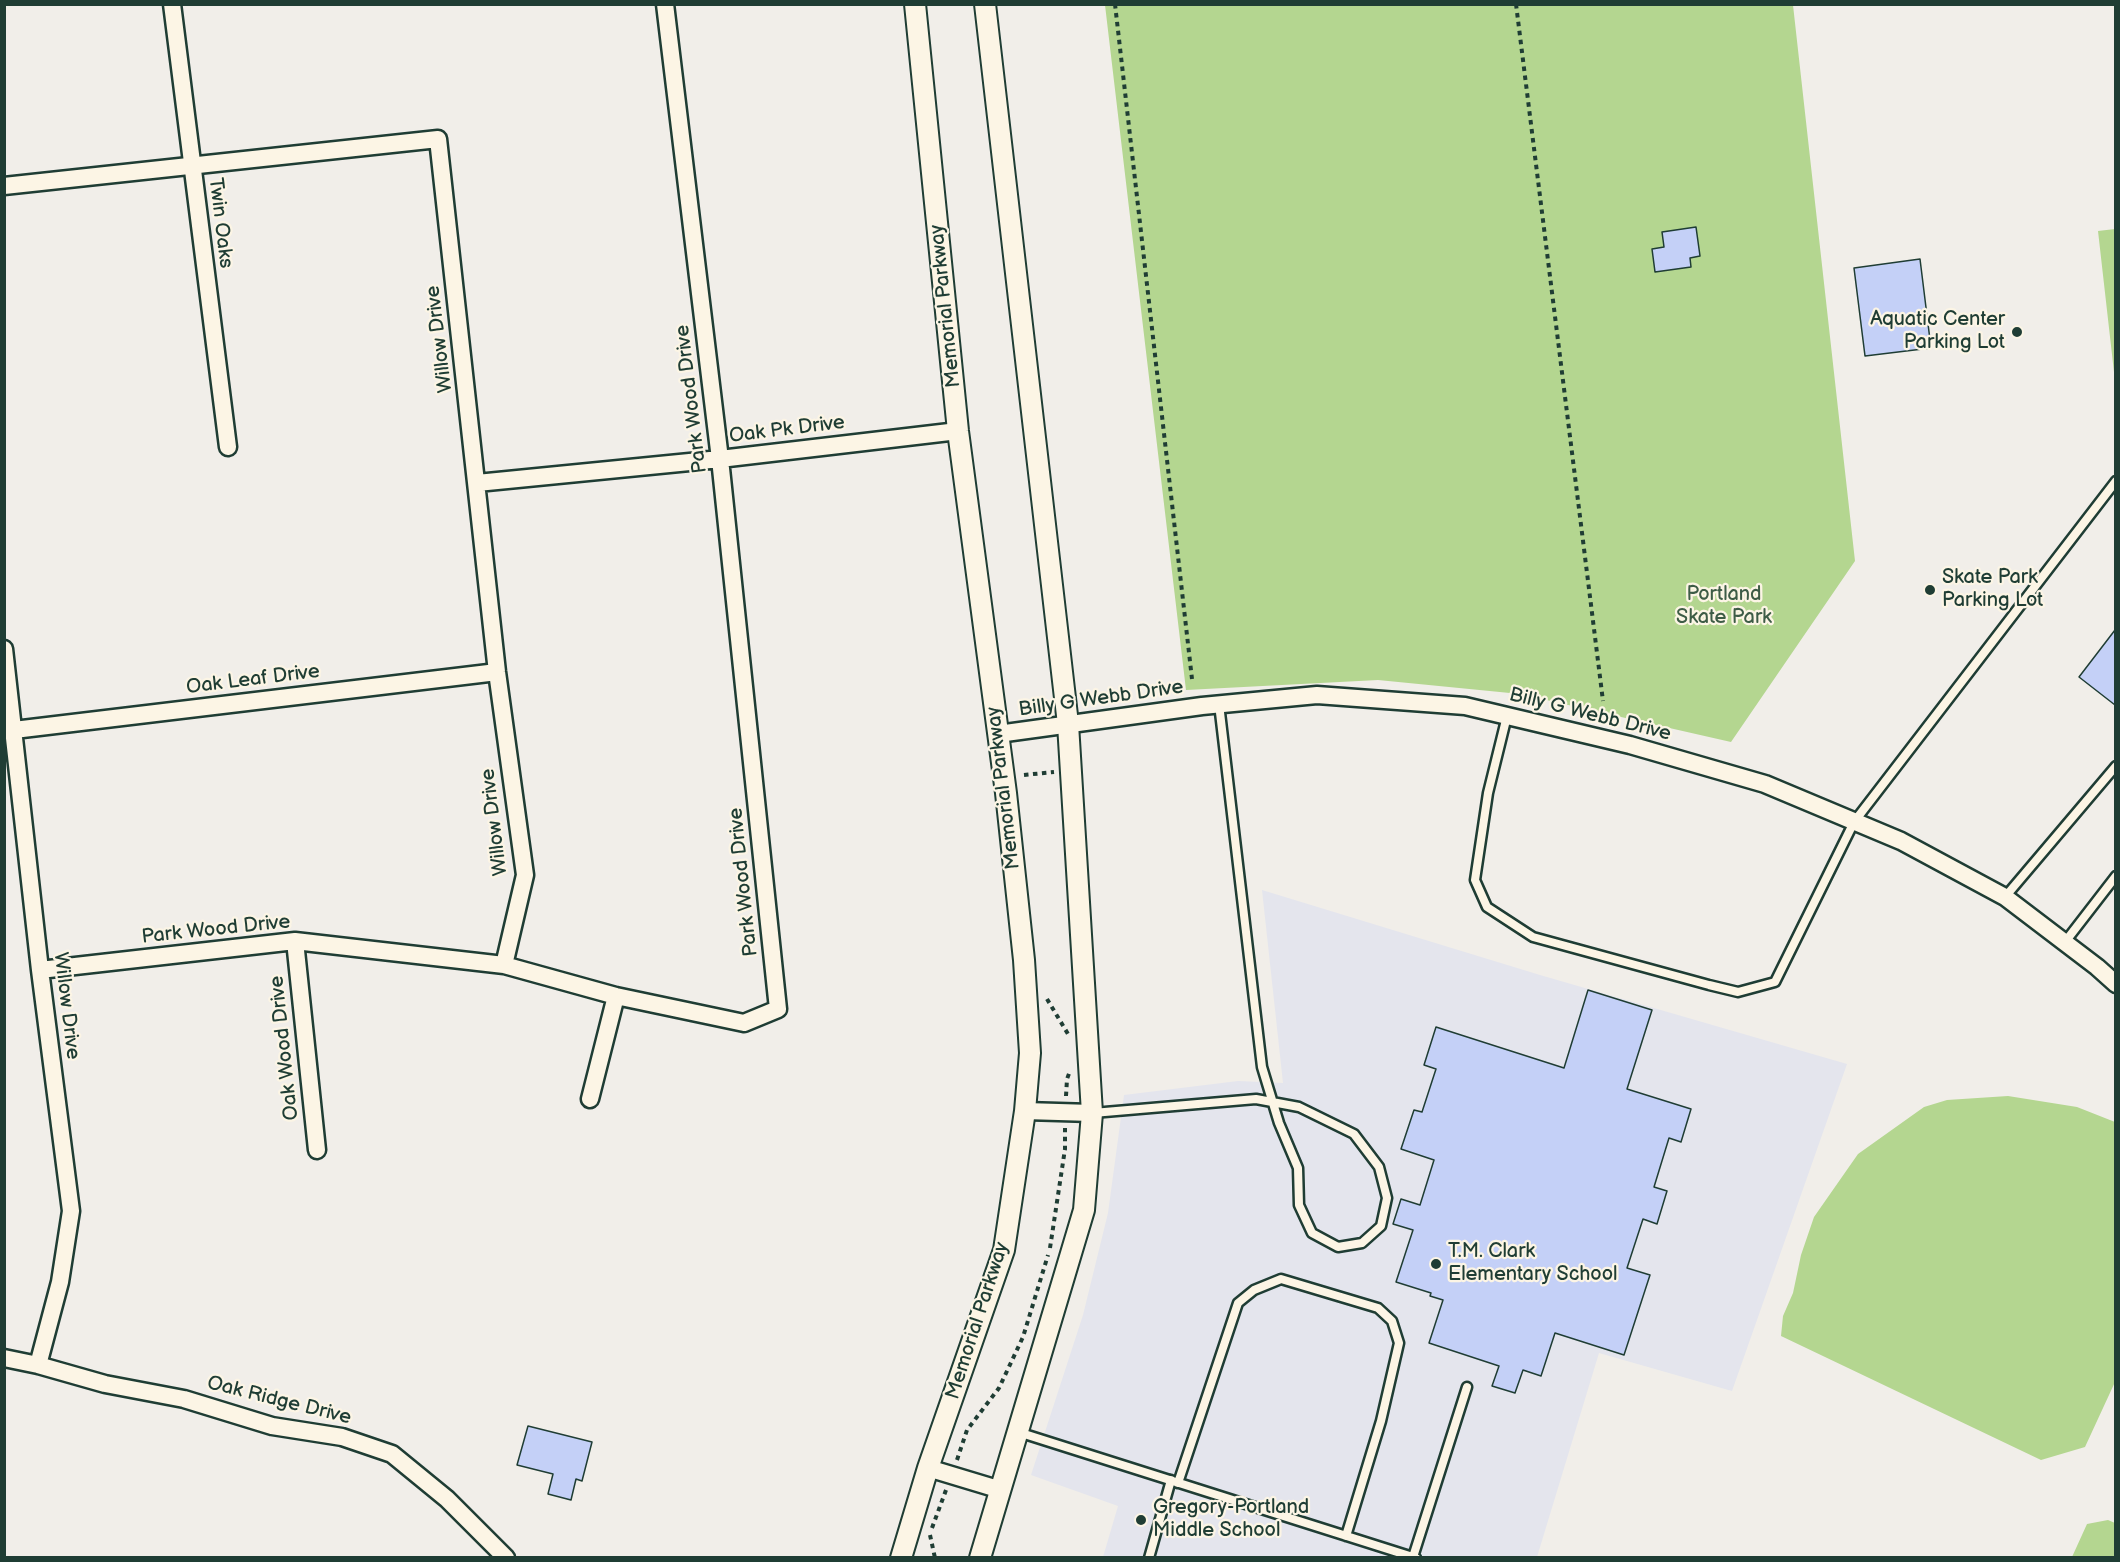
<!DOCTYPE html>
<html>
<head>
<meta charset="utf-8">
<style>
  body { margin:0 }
  #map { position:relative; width:2120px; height:1562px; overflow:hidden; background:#f1eee9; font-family:"Balsamiq Sans",sans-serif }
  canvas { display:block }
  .frame { position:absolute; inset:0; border:6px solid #1f3d34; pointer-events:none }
</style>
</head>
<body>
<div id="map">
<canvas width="2120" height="1562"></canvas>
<div class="frame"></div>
</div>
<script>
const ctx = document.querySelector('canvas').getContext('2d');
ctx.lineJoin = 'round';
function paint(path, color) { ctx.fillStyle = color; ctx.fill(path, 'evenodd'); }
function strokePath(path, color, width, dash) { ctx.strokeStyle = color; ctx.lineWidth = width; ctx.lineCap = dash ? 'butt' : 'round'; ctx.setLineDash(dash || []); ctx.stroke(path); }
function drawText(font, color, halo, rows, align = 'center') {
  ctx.font = font + ' "Balsamiq Sans",sans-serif'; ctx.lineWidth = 4.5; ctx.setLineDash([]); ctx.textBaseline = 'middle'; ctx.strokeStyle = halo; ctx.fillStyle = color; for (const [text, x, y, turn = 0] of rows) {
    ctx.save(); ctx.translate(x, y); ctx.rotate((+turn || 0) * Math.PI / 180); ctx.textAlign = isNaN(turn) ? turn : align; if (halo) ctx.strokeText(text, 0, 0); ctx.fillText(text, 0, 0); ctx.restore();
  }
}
paint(new Path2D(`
  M1262,890L1540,975L1847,1064L1732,1391L1599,1353L1537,1557H1103L1118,1506L1031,1475L1083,1315L1108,1213L1124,1095L1238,1081L1283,1083Z`), '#e4e5ed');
paint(new Path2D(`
  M1105,5H1793L1855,561L1731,742L1520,694L1378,680L1186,690Z
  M2115,229H2116L2115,381L2098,231Z
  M2008,1096L2077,1107L2115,1122V1382L2085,1447L2041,1460L1781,1336L1783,1316L1793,1293L1801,1255L1814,1217L1858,1154L1924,1107L1947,1100Z
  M2108,1520L2115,1523V1557H2072L2087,1524Z`), '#b4d690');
const building = new Path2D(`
  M1696,227L1700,256L1690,258L1691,267L1655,272L1652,249L1664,247L1662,232Z
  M1920,259L1931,348L1865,356L1854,268Z
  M2115,630V705L2079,677Z
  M1588,990L1652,1010L1627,1089L1691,1109L1681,1142L1669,1138L1654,1187L1667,1191L1657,1224L1643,1219L1627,1268L1650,1275L1624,1355L1555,1333L1541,1376L1523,1370L1515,1393L1492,1386L1499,1366L1429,1343L1443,1300L1430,1296L1431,1293L1396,1282L1413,1230L1393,1224L1401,1199L1420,1205L1434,1160L1401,1149L1414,1110L1422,1112L1436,1069L1424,1065L1436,1027L1564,1068Z
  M528,1426L592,1442L582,1481L576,1479L571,1500L548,1494L553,1474L517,1465Z`);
paint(building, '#c4d0f7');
strokePath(building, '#1f3d34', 1.5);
const service = new Path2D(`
  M1507,716L1488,793L1475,880L1487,907L1533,937L1709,985L1738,992L1775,982L1854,822L2116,481
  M2005,897L2116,766
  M2065,942L2116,876
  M1093,1113L1256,1099L1299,1107L1354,1134L1379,1167L1387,1198L1381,1226L1362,1243L1338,1247L1312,1233L1299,1205L1298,1168L1279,1123L1262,1067L1219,704
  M1018,1432L1416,1558
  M1178,1483L1238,1303L1254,1290L1281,1279L1378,1308L1392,1321L1399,1343L1381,1421L1346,1536
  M1413,1557L1467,1387
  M1149,1558L1171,1480`);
const minor = new Path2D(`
  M172,4L228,447
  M4,186L438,139L497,672L525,875L504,965
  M477,483L720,459L958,431
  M4,649L40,970L71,1211L60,1282L38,1365
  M14,730L497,672
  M998,734L1202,706L1317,695L1465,706L1630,745L1765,784L1901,841L2005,897L2097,967L2116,984
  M295,941L317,1150
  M40,970L295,941L504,965L616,996L744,1023L778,1009L720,459L665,4
  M590,1099L616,996
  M1025,1111L1092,1113
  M4,1358L38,1365L105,1384L184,1399L272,1426L342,1437L392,1454L447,1499L506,1558
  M928,1468L1001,1490`);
const tertiary = new Path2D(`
  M901,1558L928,1468L1004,1250L1025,1111L1030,1053L1024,960L1006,793L958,431L915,4
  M980,1558L1084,1210L1092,1113L1068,724L985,4`);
strokePath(service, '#1f3d34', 13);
strokePath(minor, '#1f3d34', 21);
strokePath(tertiary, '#1f3d34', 24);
strokePath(new Path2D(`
  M1115,4L1192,679
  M1516,4L1603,701
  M1024,775L1054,772
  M1047,999L1068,1034
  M1066,1096L1067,1079L1070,1071
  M1050,1248L1065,1149V1128
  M957,1460L967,1430L999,1388L1023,1337L1048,1255
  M932,1528L946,1490
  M930,1535L935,1558`), '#1f3d34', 4, [4.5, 4.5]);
strokePath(service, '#fcf5e5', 8);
strokePath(minor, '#fcf5e5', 16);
strokePath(tertiary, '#fcf5e5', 20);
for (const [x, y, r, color] of [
  [2017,332,6,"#1f3d34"],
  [1930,590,6,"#1f3d34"],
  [1436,1264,6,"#1f3d34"],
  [1141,1520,6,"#1f3d34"]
]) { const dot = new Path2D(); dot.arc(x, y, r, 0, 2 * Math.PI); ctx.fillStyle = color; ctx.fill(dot); strokePath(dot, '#fcf5e5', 2); }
drawText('20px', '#1f3d34', '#fcf5e5', [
  ["Twin Oaks",220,223,83],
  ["Memorial Parkway",946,306,-96],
  ["Willow Drive",440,339,-97],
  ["Park Wood Drive",692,399,-97],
  ["Oak Pk Drive",787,430,-7],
  ["Oak Leaf Drive",253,680,-7],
  ["Billy G Webb Drive",1101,699,-8],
  ["Billy G Webb Drive",1590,715,14],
  ["Memorial Parkway",1004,788,-97],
  ["Willow Drive",495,822,-97],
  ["Park Wood Drive",744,882,-96],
  ["Park Wood Drive",216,930,-6],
  ["Willow Drive",66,1006,83],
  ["Oak Wood Drive",285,1048,-96],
  ["Memorial Parkway",978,1321,-72],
  ["Oak Ridge Drive",279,1401,14]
]);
drawText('20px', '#1f3d34', '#fcf5e5', [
  ["Aquatic Center",2005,320,"right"],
  ["Parking Lot",2005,343,"right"],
  ["Skate Park",1942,578],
  ["Parking Lot",1942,601],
  ["T.M. Clark",1448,1252],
  ["Elementary School",1448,1275],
  ["Gregory-Portland",1153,1508],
  ["Middle School",1153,1531]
], 'left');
drawText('20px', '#3d5c46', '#fcf5e5', [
  ["Portland",1724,595],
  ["Skate Park",1724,618]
]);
</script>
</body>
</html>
